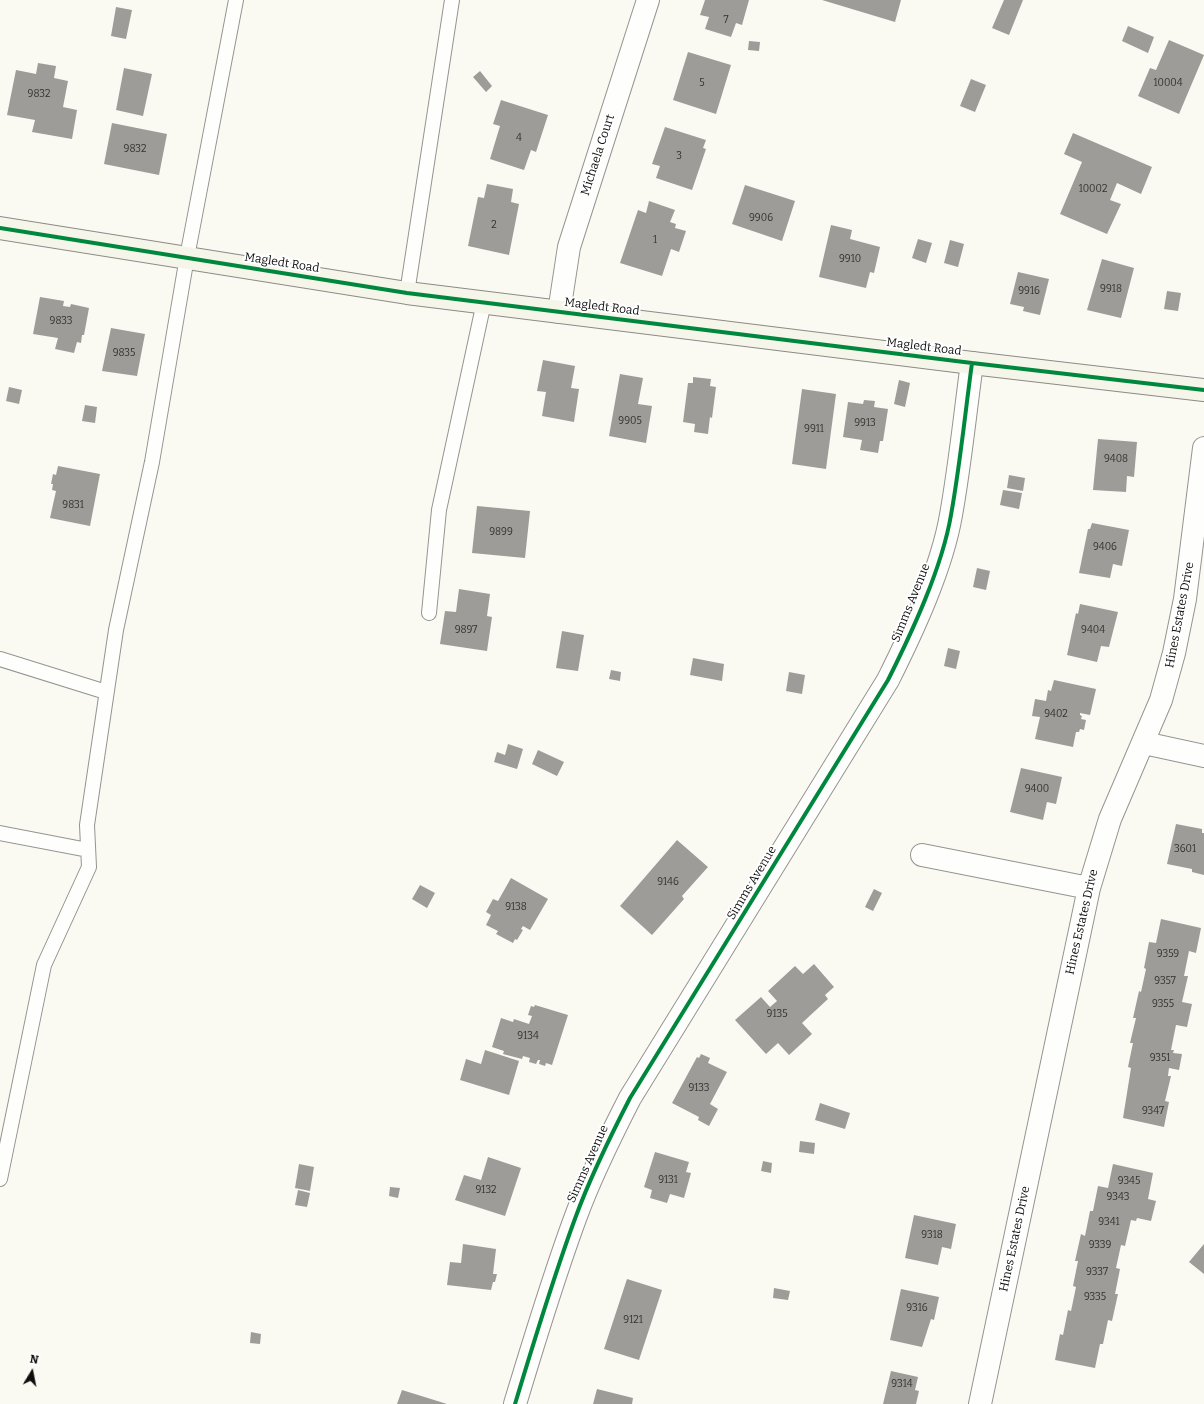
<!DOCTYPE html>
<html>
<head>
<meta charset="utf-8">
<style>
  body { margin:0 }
  #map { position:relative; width:1204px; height:1404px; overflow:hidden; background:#fbfaf2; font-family:Bitter,serif }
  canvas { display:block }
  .north { position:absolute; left:12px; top:1352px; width:40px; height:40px; -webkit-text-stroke:3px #fff; paint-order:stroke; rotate:10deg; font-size:11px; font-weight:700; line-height:16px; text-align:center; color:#0e0e0e }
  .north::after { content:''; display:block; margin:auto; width:14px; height:18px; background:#0e0e0e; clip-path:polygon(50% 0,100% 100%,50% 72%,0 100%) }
</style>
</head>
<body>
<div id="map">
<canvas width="1204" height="1404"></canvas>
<div class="north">N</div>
</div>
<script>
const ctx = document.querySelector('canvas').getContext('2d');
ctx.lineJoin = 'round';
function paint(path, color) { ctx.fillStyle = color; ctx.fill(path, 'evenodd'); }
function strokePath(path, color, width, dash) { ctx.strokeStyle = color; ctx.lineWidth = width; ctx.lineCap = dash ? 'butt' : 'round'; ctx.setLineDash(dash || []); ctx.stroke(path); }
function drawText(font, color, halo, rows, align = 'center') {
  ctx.font = font + ' Bitter,serif'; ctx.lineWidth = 4; ctx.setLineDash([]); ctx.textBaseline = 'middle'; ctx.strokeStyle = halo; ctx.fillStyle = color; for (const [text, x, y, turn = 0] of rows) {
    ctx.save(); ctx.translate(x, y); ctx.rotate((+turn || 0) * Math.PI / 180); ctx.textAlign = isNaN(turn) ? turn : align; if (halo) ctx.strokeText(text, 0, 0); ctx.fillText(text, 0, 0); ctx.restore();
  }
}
paint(new Path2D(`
  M705,0H749L742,25L736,23L731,37L705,29L709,17L700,15Z
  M822,0H901L895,22Z
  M1004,0H1023L1009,35L992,28Z
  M116,7L132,10L126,39L111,36Z
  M1128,26L1154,37L1148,53L1122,41Z
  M1169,40L1204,55L1179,114L1138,96L1150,68L1156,70Z
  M749,41L760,42L759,51L748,50Z
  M688,52L731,65L716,114L673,100Z
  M38,63L56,66L54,78L68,81L63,107L77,110L72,139L32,132L35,120L7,115L16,70L36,74Z
  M124,68L152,74L143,116L116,110Z
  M480,71L492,86L486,92L473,77Z
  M971,79L986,85L975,112L960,106Z
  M501,100L548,115L536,152L531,150L524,170L490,159L500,126L493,124Z
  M112,123L167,134L159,175L104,164Z
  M665,127L706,140L703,148L706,149L692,190L656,178L660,166L652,164Z
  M1073,133L1152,167L1141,194L1117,183L1110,200L1121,204L1107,234L1060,214L1082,162L1064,154Z
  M487,184L513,189L511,202L519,204L509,255L468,246L478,197L484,198Z
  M745,185L795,201L782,241L732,224Z
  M649,201L675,210L670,222L676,224L675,228L686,231L679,252L671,249L662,276L620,263L638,210L646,213Z
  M831,225L852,230L850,239L880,247L874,273L870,272L866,288L819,277Z
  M918,239L932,243L926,263L912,258Z
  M950,240L964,244L958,267L944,263Z
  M1102,259L1134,268L1121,318L1087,310Z
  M1018,272L1049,279L1040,315L1023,311L1024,307L1010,304Z
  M1167,291L1181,293L1178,311L1164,309Z
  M40,297L64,301L63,306L70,307L71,304L89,308L84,335H82L81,343L77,342L74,353L55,349L58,338L33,334Z
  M111,328L145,334L137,376L102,371Z
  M543,360L575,366L571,388L579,389L574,422L542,416L546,392L537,391Z
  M620,374L643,378L638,404L652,406L646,443L609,436Z
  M693,377L711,379L710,386L716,387L712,418L710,417L708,434L694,432L695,424L683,422L688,383H693Z
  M899,380L910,383L905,407L894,404Z
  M9,387L22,390L19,404L6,401Z
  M802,389L836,394L826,469L792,464Z
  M864,400L875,401L874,407L888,409L883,441H880L878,453L860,450L862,440L843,437L848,402L863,404Z
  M85,405L97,407L95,423L82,421Z
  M1098,439L1137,442L1134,477L1127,476L1126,492L1093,490Z
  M58,466L100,474L90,526L50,518L56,491L52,490L53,484H51L53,474L56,475Z
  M1009,475L1025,478L1023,491L1007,488Z
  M1003,490L1022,493L1019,509L1000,505Z
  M477,506L530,511L525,558L472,553Z
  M1092,523L1129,530L1122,566L1113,564L1110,578L1079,573L1088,529H1090Z
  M977,568L990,571L986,590L973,587Z
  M459,589L490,594L487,616L492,617L487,651L440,644L445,611L456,612Z
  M1080,604L1118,612L1109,647L1101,646L1097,662L1067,655L1076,613L1078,614Z
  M562,631L584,635L578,671L556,668Z
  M948,648L960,651L956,669L944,666Z
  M693,658L724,664L722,681L690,675Z
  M611,670L621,672L620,681L609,679Z
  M789,672L805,675L802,694L786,691Z
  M1054,680L1096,689L1090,715L1080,713V715L1082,716L1081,719L1086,720L1084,730L1080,729L1079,732H1076L1073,747L1035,739L1040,717L1032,716L1035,699L1046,701L1048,690L1051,691Z
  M508,744L523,749L517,769L494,762L497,752L505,755Z
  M538,750L564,762L557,776L532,764Z
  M1021,768L1062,777L1056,804L1047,802L1043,820L1010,812Z
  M1176,824L1202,829V833H1204V875L1192,872V869L1167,864Z
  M677,840L708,867L682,896L684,899L652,935L620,906Z
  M511,878L548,899L530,930L523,926L521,929L523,930L517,940L515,939L513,943L496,934L498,931L486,925L491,915L486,912L493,899L498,901Z
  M420,885L435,893L427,908L412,899Z
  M874,889L882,893L873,911L865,907Z
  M1161,919L1201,928L1196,953L1189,951L1184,976H1188L1182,1002L1192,1004L1187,1027L1176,1025L1171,1050H1174L1173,1053L1182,1054L1179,1070L1169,1068L1168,1076H1171L1165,1101L1169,1102L1164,1127L1123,1118L1131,1068L1128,1067L1133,1043H1130L1136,1018H1133L1139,991L1141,992L1146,969L1144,968L1149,942L1156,943Z
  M814,964L834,987L825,995L828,999L802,1023L812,1034L789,1055L778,1043L766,1054L735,1020L761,997L770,1007L777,1001L768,991L795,966L803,974Z
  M535,1005L568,1015L552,1065L546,1063L545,1066L539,1064L540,1060H538L536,1064L529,1062L530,1058L523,1056L522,1059L503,1054L504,1051L492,1047L501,1018L513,1022L514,1019L529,1024L532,1016L528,1015L531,1006L534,1007Z
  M485,1050L519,1061L509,1095L460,1080L466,1059L481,1064Z
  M701,1054L710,1058L708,1063L727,1072L710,1104L718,1109L709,1126L698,1120L699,1117L672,1103L697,1057L699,1058Z
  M820,1103L850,1113L845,1129L815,1120Z
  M800,1141L815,1143L814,1154L799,1152Z
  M655,1152L689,1162L686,1172L691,1173L684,1198L670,1194L667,1203L650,1198L652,1190L644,1187Z
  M488,1157L521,1168L505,1216L455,1200L464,1175L481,1180Z
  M763,1161L772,1163L771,1173L761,1171Z
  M299,1164L314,1167L310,1191L295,1188Z
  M1113,1164L1153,1173L1148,1199L1156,1201L1151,1221L1137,1218L1136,1221L1131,1220L1125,1246L1121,1245L1116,1268L1120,1269L1115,1294H1118L1112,1321L1108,1320L1103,1344H1100L1095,1368L1055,1360L1060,1334L1063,1335L1068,1310L1071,1311L1076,1287L1073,1286L1078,1261H1075L1081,1234L1085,1236L1090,1211H1093L1098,1186L1108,1188Z
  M390,1187L400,1188L398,1198L389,1196Z
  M298,1190L310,1193L307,1207L295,1205Z
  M914,1215L956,1224L951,1249L942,1247L938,1265L905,1258Z
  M463,1244L496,1249L493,1274H497L495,1282H493L491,1290L447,1285L450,1262L461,1263Z
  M1204,1244V1274L1189,1262Z
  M627,1279L662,1290L639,1360L604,1349Z
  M774,1288L790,1291L788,1300L773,1298Z
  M901,1289L939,1297L934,1320L931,1319L922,1347L890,1340Z
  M251,1332L261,1334L260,1344L250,1343Z
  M891,1371L918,1377L915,1390L919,1391L916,1404H883Z
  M597,1389L633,1398L632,1404H593Z
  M402,1390L447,1404H397Z`), '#9e9c98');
const lane = new Path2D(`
  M407,293L452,0
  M429,613L439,510L484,302
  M0,659L106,692
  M0,833L88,850
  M0,1179L44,965L89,867L87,825L116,630L152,462L187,257L236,0`);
const street = new Path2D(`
  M559,312L569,247L648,0
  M1144,743L1204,756
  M922,855L1089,888
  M515,1404C534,1341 553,1278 576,1216C591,1175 610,1137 630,1098L888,680C912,632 942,568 951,515C960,465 965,414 972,363
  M980,1404L1089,888L1110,819L1161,700L1174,653L1185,599L1204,448`);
const secondary = new Path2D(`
  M0,228L407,293L972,363L1204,390`);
strokePath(lane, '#959491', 16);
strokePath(street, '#959491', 24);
strokePath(secondary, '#8b8b87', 24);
strokePath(lane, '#fefefd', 14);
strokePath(street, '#fefefd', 22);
strokePath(secondary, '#f5f5ea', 22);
strokePath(new Path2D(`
  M0,228L407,293L972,363L1204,390
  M515,1404C534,1341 553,1278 576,1216C591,1175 610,1137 630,1098L888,680C912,632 942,568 951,515C960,465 965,414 972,363`), '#00873e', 4);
drawText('10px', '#323230', null, [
  ["7",726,20],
  ["5",702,83],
  ["10004",1168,83],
  ["9832",39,94],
  ["4",519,138],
  ["9832",135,149],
  ["3",679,156],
  ["10002",1093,189],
  ["9906",761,218],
  ["2",494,225],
  ["1",655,240],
  ["9910",850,259],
  ["9918",1111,289],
  ["9916",1029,291],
  ["9833",61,321],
  ["9835",124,353],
  ["9905",630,421],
  ["9913",865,423],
  ["9911",814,429],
  ["9408",1116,459],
  ["9831",73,505],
  ["9899",501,532],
  ["9406",1105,547],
  ["9897",466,630],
  ["9404",1093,630],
  ["9402",1056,714],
  ["9400",1037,789],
  ["3601",1185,849],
  ["9146",668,882],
  ["9138",516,907],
  ["9359",1168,954],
  ["9357",1165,981],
  ["9355",1163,1004],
  ["9135",777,1014],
  ["9134",528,1036],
  ["9351",1160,1058],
  ["9133",699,1088],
  ["9347",1153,1111],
  ["9131",668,1180],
  ["9345",1129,1181],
  ["9132",486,1190],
  ["9343",1118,1197],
  ["9341",1109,1222],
  ["9318",932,1235],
  ["9339",1100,1245],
  ["9337",1097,1272],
  ["9335",1095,1297],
  ["9316",917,1308],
  ["9121",633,1320],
  ["9314",902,1384]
]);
drawText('12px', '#0e0e0e', '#fff', [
  ["Michaela Court",598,155,-72],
  ["Magledt Road",282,263,9],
  ["Magledt Road",602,307,7],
  ["Magledt Road",924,347,7],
  ["Simms Avenue",911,603,-68],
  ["Hines Estates Drive",1180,615,-79],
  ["Simms Avenue",752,883,-59],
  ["Hines Estates Drive",1082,922,-77],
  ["Simms Avenue",588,1164,-66],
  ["Hines Estates Drive",1015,1239,-78]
]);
</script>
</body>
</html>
